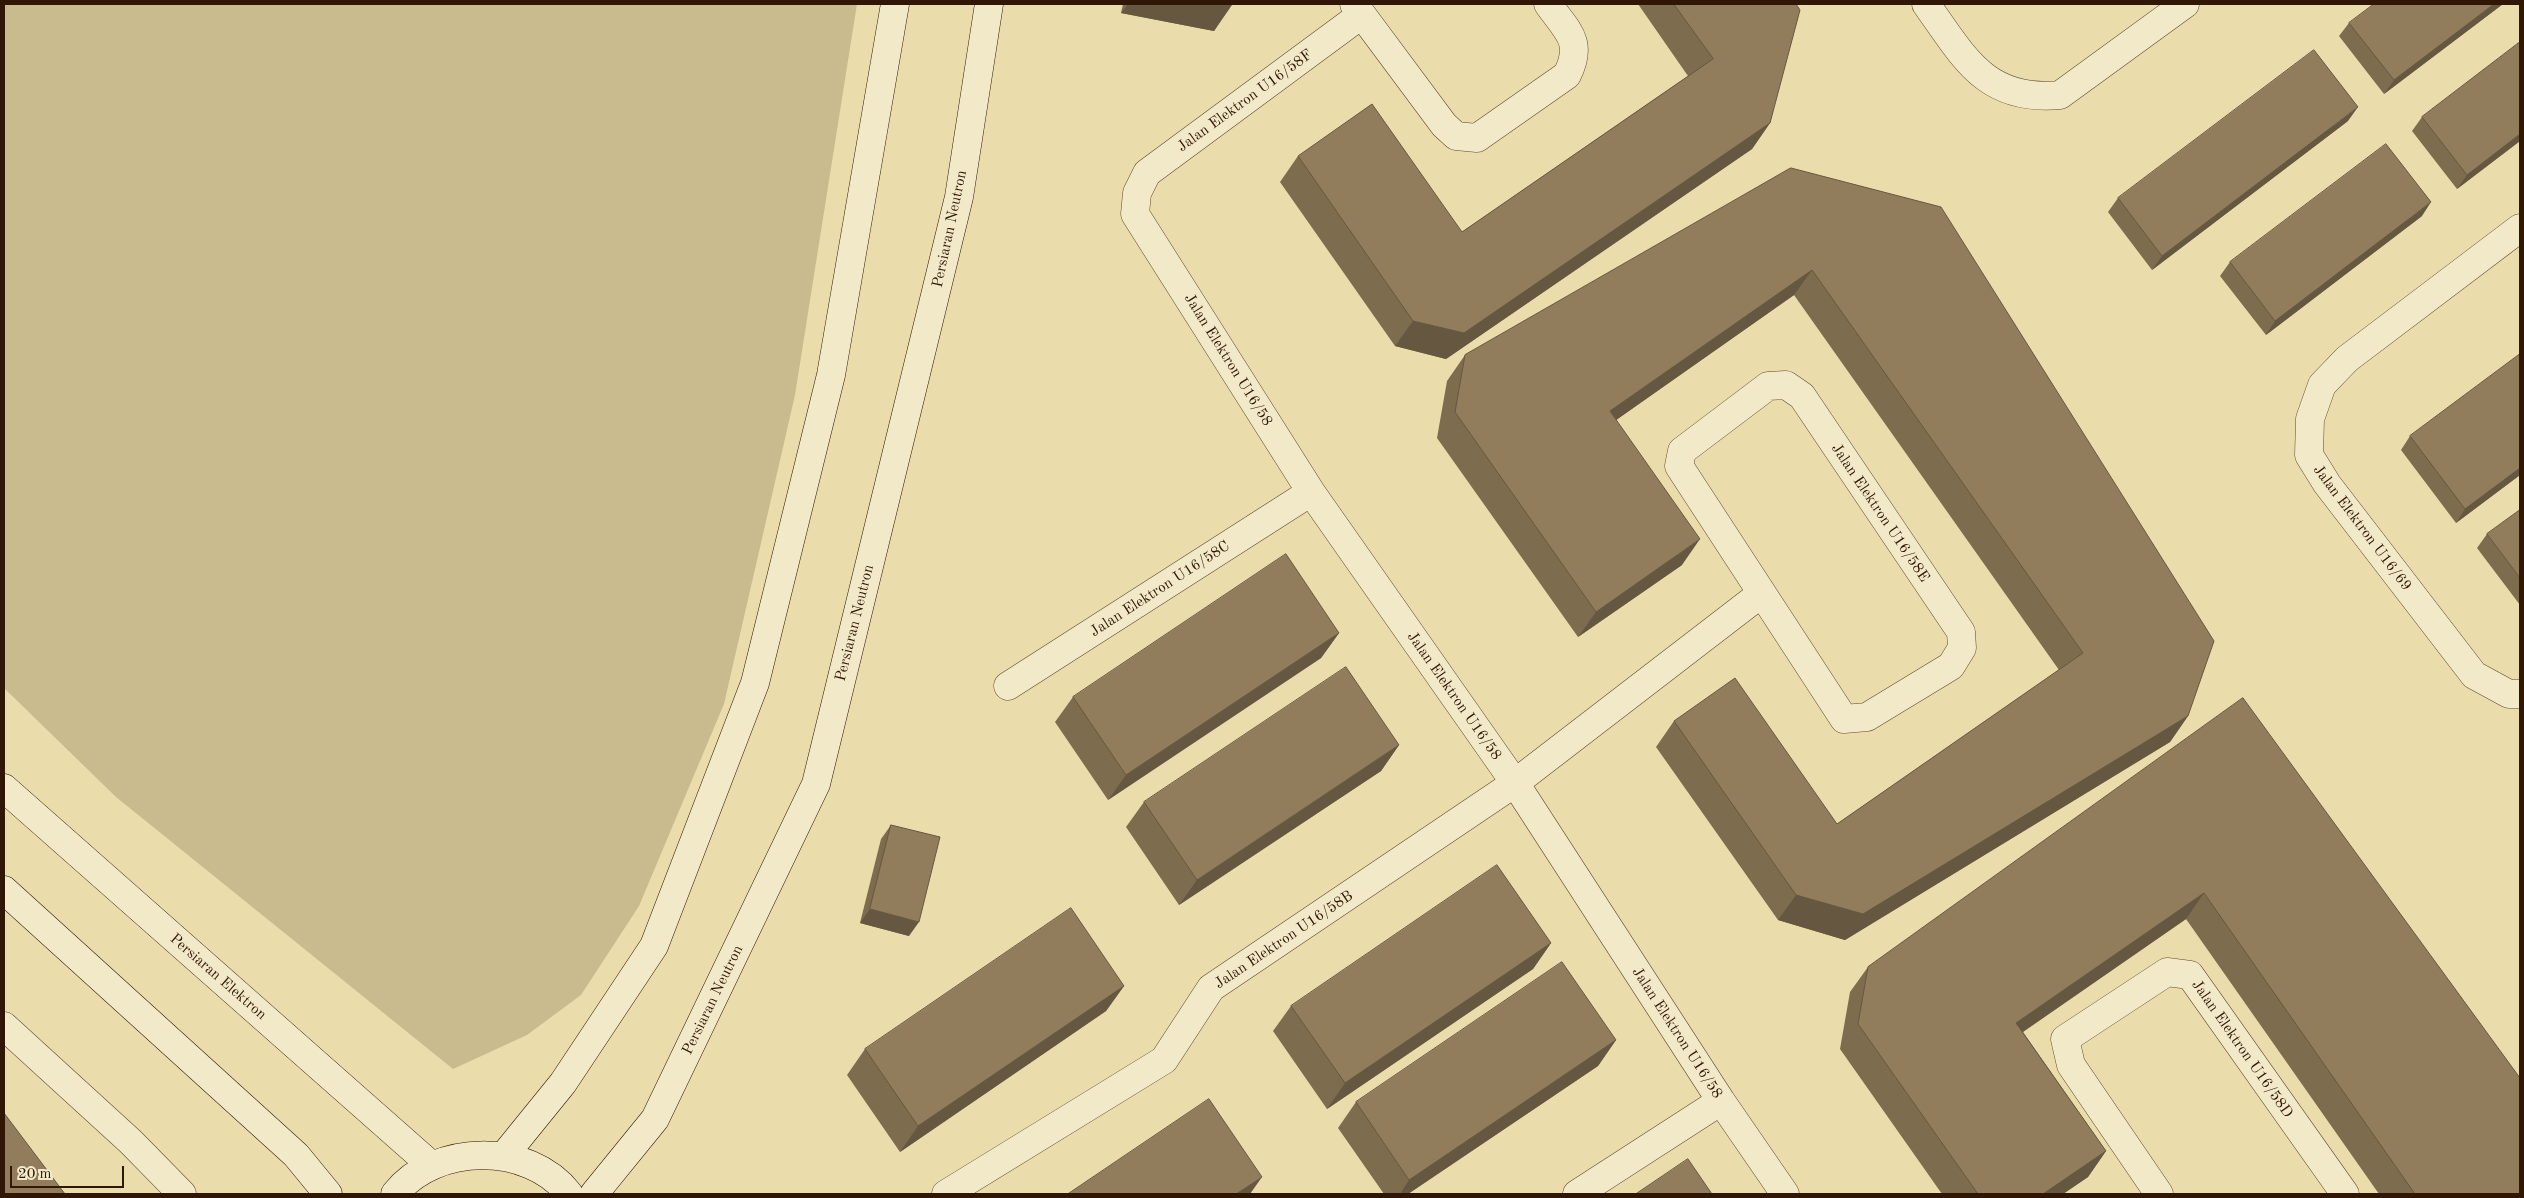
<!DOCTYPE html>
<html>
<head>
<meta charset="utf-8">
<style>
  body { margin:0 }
  #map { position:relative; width:2524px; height:1198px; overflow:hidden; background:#eaddab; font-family:"Old Standard TT",serif }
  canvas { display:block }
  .frame { position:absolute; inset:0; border:5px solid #301605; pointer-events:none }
  .scale { position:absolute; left:10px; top:1166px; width:114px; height:22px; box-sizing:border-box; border:2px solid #301605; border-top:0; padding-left:6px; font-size:15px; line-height:18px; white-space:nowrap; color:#301605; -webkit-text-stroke:4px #f1e9c8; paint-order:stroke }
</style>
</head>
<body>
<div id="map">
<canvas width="2524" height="1198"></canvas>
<div class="frame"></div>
<div class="scale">20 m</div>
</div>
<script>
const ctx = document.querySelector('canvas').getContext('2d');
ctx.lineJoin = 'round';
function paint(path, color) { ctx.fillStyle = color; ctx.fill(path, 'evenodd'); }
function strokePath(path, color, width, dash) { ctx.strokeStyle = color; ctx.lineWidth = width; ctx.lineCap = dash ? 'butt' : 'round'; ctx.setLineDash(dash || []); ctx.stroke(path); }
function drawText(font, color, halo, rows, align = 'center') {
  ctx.font = font + ' "Old Standard TT",serif'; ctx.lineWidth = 4; ctx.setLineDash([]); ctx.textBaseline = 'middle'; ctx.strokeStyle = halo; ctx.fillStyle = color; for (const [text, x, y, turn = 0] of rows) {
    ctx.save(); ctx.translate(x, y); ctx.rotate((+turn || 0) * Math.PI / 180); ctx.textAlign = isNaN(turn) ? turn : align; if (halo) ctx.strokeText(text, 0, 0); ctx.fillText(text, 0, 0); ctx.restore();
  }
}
paint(new Path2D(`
  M4,4H857L795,395L724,704L639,906L581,995L527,1035L453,1069L116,797L4,688Z`), '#cabb8f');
const street = new Path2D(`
  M1354,4L1444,125L1456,136L1477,138L1567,75C1584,41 1567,31 1548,4
  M1926,4C1964,57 1985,102 2060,95L2185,4
  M1361,15L1147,173L1137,193L1135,214L1311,492L1515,783L1721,1101L1785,1194
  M2520,228L2347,359L2322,385L2310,419L2309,455L2327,484L2474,675L2509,694H2520
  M1786,385L1802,396L1961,632L1962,648L1951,666L1867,717L1844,719L1679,466L1682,451L1768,386Z
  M1008,686L1311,492
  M4,1026L131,1142L182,1194
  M946,1194L1164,1060L1211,988L1515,783L1762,593
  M1577,1194L1721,1101
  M2159,1194L2071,1065L2065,1039L2167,972L2190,975L2345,1194`);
const secondary = new Path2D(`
  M4,788L431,1165
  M4,890L296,1155L328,1194
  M503,1157L563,1083L654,946L755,683L831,375L895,4
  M395,1194C435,1143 529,1142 569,1194
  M594,1194L655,1119L816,784L959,197L989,4`);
strokePath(street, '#5e482e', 29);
strokePath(secondary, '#301605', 29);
strokePath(street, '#f1e9c8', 28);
strokePath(secondary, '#f1e9c8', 28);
paint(new Path2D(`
  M1123,4H1232L1214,31L1121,13Z
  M1638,4H1796L1770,123L1752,149L1446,359L1395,346L1280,182L1298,156L1462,232L1688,76Z
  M2503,4L2384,94L2339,36L2349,23Z
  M2520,42V141L2457,189L2412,131L2422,117Z
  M2348,121L2152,270L2108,212L2118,198Z
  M1791,168L2188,716L2170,742L1845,940L1778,920L1656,747L1674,721L1837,824L2059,670L1794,295L1616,420L1682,565L1578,637L1437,438L1447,381L1465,355Z
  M2422,216L2266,335L2220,276L2230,262Z
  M2520,354V475L2456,523L2401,450L2410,436Z
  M2520,510V605L2477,548L2487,534Z
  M1339,633L1321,658L1108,800L1055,722L1073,697Z
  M2243,698L2520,1194H2379L2186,919L2023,1032L2106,1151L2088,1177L2063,1194H1942L1840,1049L1850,992L1868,967Z
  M1399,745L1381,771L1179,905L1126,827L1144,802Z
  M891,825L909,936L860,923L881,839Z
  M1551,943L1533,969L1327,1109L1273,1031L1291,1006Z
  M1124,986L1106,1011L900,1152L847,1075L865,1049Z
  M1616,1040L1598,1066L1408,1194H1384L1338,1128L1356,1102Z`), '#7d6c4e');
paint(new Path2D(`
  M1128,4H1226L1232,5L1214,31L1121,13Z
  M2494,4H2503L2384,94L2394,80Z
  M2358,107L2348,121L2152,270L2162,256Z
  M1770,123L1752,149L1446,359L1395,346L1413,321Z
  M2520,134V141L2457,189L2467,175Z
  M2431,202L2422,216L2266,335L2275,321Z
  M1812,270L1794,295L1592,437L1610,411Z
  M2520,468V475L2456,523L2465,509Z
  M1700,539L1682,565L1578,637L1596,612Z
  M1339,633L1321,658L1108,800L1126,775Z
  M2188,716L2170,742L1845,940L1778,920L1796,895Z
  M1399,745L1381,771L1179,905L1197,880Z
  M2204,893L2186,919L1998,1049L2016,1023Z
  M870,909L919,922L909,936L860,923Z
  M1551,943L1533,969L1327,1109L1345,1083Z
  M1124,986L1106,1011L900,1152L918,1126Z
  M1616,1040L1598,1066L1408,1194H1400L1409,1180Z
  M2106,1151L2088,1177L2063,1194H2043Z
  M1262,1177L1250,1194H1236Z`), '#665840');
const building = new Path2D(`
  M1674,4H1796L1800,10L1770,123L1464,333L1413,321L1298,156L1372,104L1462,232L1713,59Z
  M2374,4H2494L2394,80L2349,23Z
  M2520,42V134L2467,175L2422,117Z
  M2314,50L2358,107L2162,256L2118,198Z
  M2386,144L2431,202L2275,321L2230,262Z
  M1791,168L1941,207L2214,641L2188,716L1863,914L1796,895L1674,721L1735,678L1837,824L2083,653L1812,270L1610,411L1700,539L1596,612L1455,412L1465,355Z
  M2520,354V468L2465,509L2410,436Z
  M2520,510V578L2487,534Z
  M1286,554L1339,633L1126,775L1073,697Z
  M1346,667L1399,745L1197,880L1144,802Z
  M2243,698L2520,1078V1194H2415L2204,893L2016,1023L2106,1151L2043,1194H1978L1858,1024L1868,967Z
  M891,825L940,837L919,922L870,909Z
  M1497,865L1551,943L1345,1083L1291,1006Z
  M1071,908L1124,986L918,1126L865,1049Z
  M1562,962L1616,1040L1409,1180L1356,1102Z
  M1209,1099L1262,1177L1236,1194H1068Z
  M4,1113L65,1194H4Z
  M1688,1159L1712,1194H1636Z`);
paint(building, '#917d5b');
strokePath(building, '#665840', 1);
drawText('15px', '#301605', '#f1e9c8', [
  ["Jalan Elektron U16/58F",1245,101,-36],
  ["Persiaran Neutron",950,229,-78],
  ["Jalan Elektron U16/58",1228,360,58],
  ["Jalan Elektron U16/58E",1880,513,56],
  ["Jalan Elektron U16/69",2362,528,53],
  ["Jalan Elektron U16/58C",1160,589,-33],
  ["Persiaran Neutron",855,623,-76],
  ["Jalan Elektron U16/58",1454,696,55],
  ["Jalan Elektron U16/58B",1284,940,-34],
  ["Persiaran Elektron",218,977,41],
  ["Persiaran Neutron",713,1000,-64],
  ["Jalan Elektron U16/58",1677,1033,57],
  ["Jalan Elektron U16/58D",2242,1049,55]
]);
</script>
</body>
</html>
